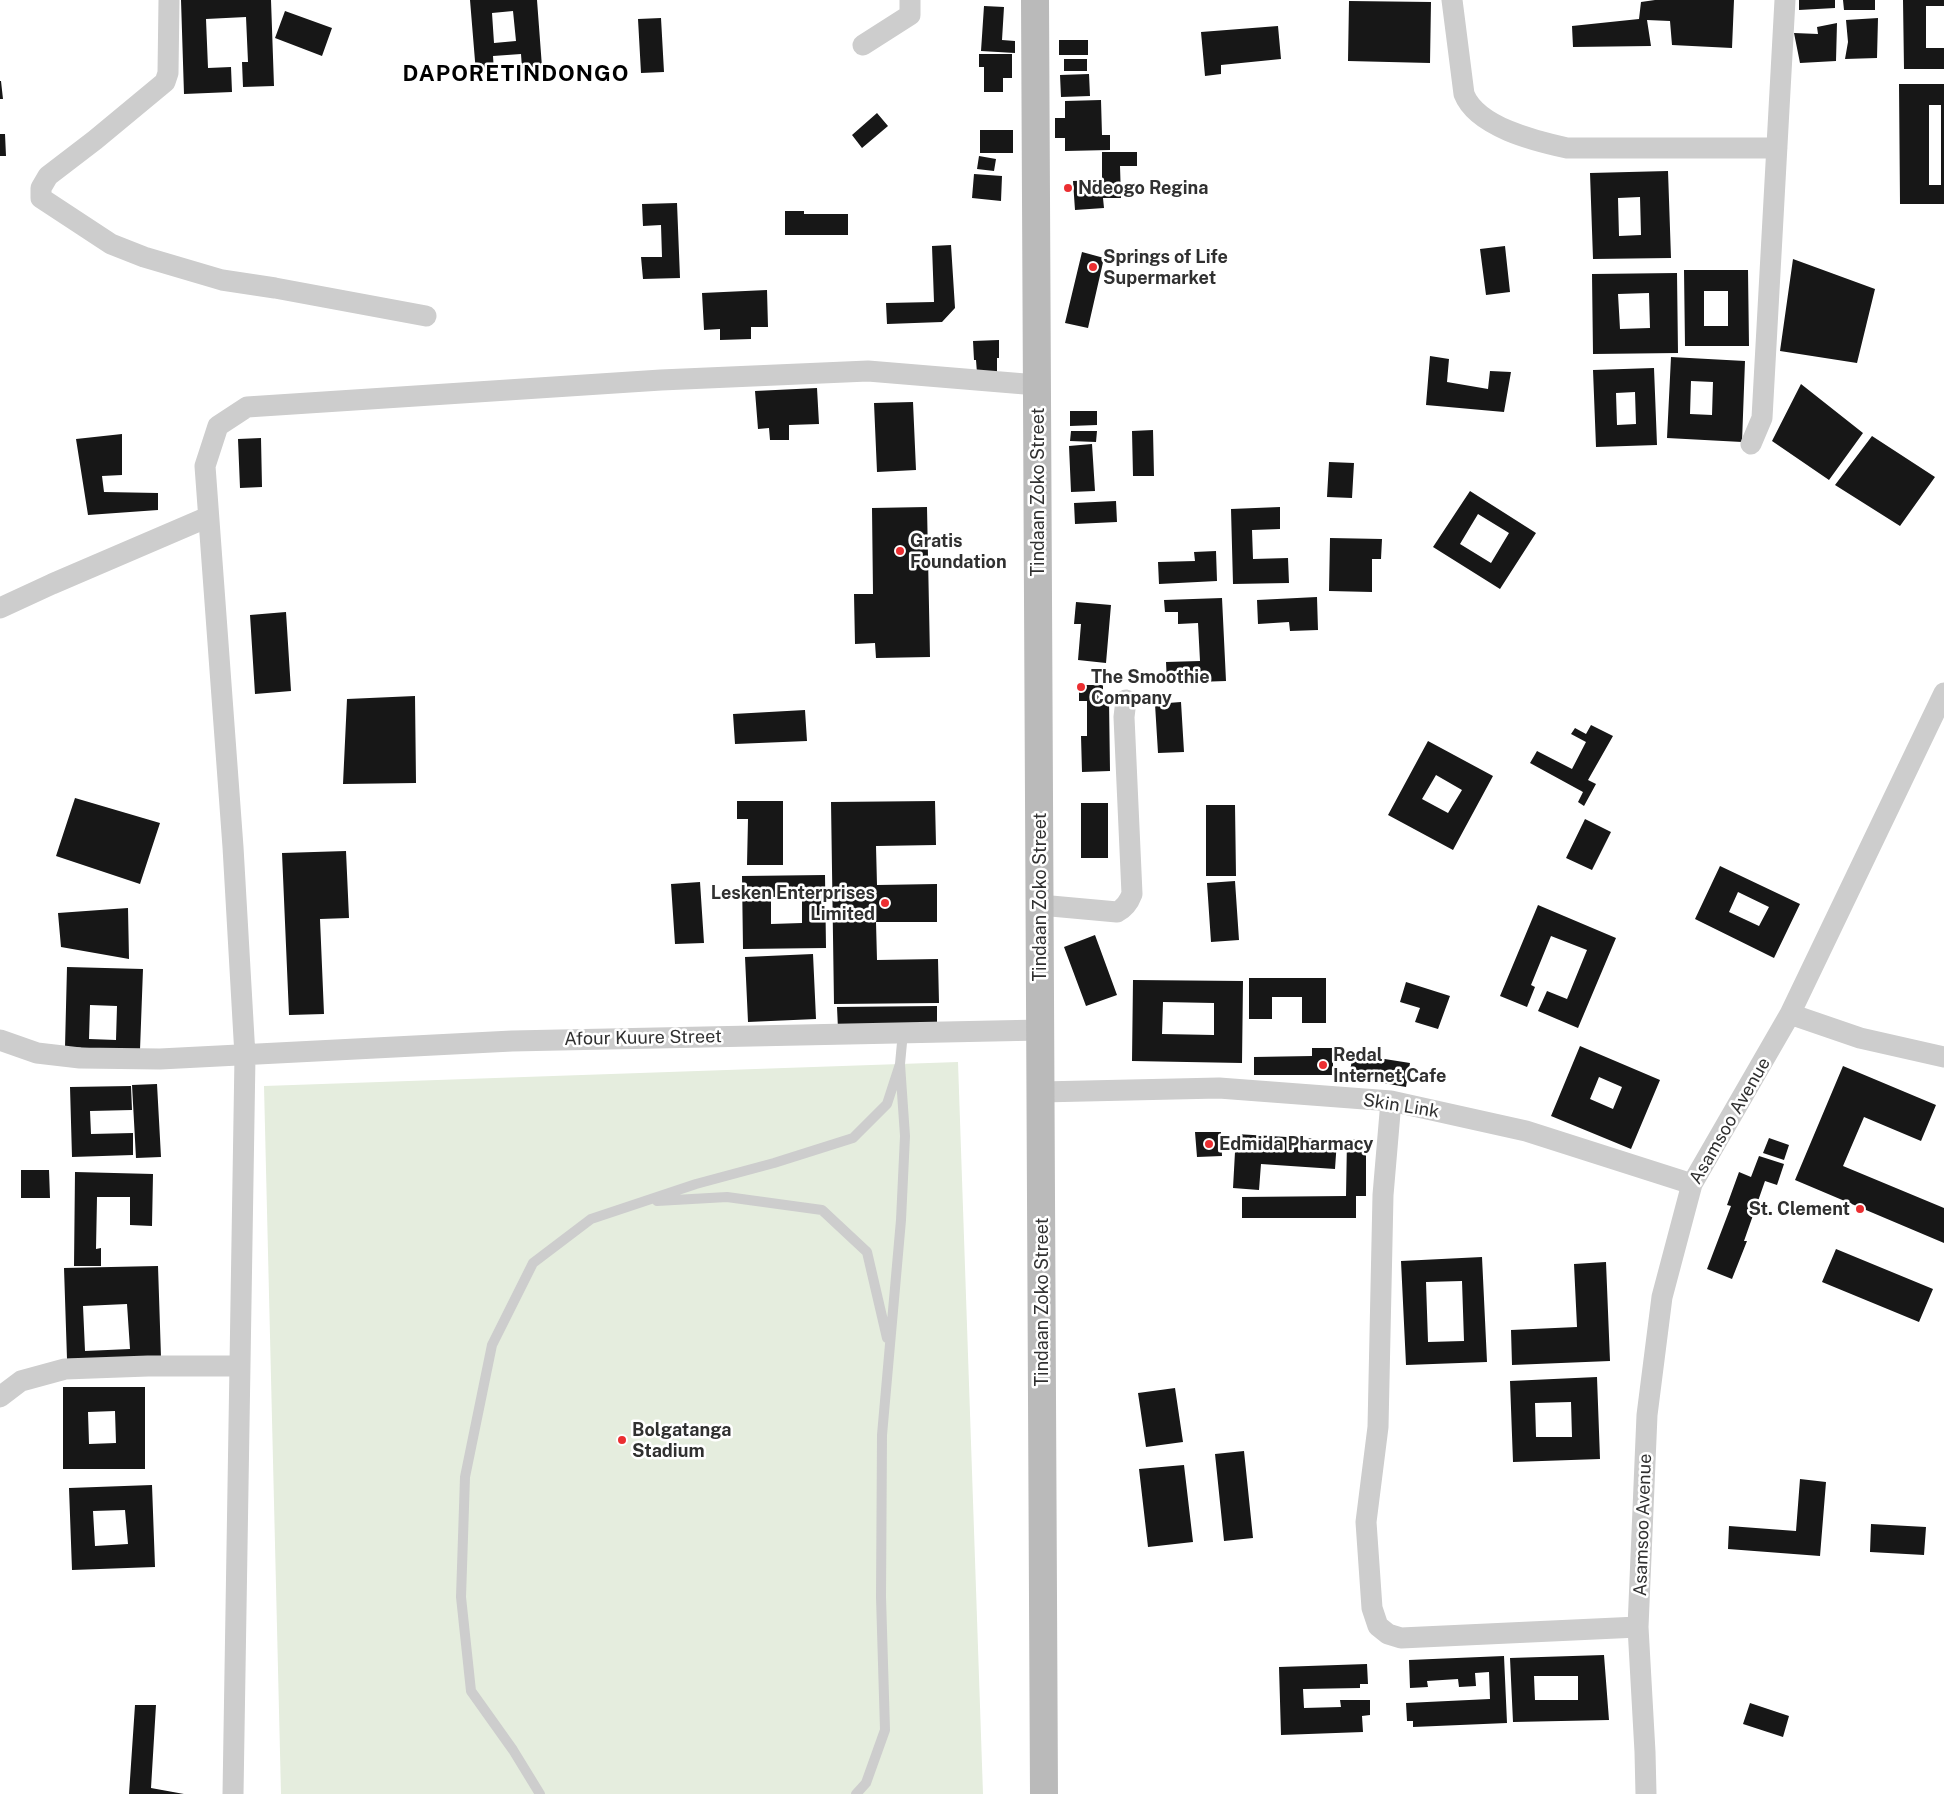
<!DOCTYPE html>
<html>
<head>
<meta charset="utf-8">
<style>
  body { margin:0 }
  canvas { display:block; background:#fff }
</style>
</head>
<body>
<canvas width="1944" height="1794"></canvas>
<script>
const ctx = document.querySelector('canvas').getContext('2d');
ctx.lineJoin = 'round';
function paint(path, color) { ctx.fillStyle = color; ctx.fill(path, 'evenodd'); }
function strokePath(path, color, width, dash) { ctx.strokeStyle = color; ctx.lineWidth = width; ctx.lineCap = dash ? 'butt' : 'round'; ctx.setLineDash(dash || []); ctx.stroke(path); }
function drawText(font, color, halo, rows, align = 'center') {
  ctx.font = font + ' "Public Sans",sans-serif'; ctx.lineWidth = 5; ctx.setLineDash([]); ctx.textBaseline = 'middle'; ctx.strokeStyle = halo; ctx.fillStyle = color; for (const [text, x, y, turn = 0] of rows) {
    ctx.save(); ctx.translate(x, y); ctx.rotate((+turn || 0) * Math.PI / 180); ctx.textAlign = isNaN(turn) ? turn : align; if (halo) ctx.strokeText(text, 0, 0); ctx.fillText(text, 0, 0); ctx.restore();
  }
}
paint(new Path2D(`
  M958,1062L983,1794H281L264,1086Z`), '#e5edde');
paint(new Path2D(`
  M181,0H271L274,86L243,87L242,62H248L246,17L206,19L208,68L231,67L232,92L184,94Z
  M470,0H537L542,67L522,68L521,54L493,56L494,72L476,73ZM513,11L516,41L494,43L492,13Z
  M1655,0H1734L1732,48L1672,45L1670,21L1647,20L1651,46L1573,47L1572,26L1639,19L1641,2Z
  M1799,0H1835V8L1799,10Z
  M1843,0H1875V10H1844Z
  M1903,0H1944V6H1926V48H1944V69H1904Z
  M1349,1L1431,2L1430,63L1348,61Z
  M984,6L1004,7L1002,40L1015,41V53L981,51Z
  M285,11L332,28L322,56L275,38Z
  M661,18L664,72L641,73L638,19Z
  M1878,18L1877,58L1845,59L1848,42L1846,20Z
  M1837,23L1836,61L1800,63L1794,33L1818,34L1817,27Z
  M1278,26L1281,59L1221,65V74L1205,76L1201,32Z
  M1059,40H1088V55H1059Z
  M979,54H1012V78H1003V92H984V67H979Z
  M1064,59H1087V71H1064Z
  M1089,74L1090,96L1061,97L1060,75Z
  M0,81H1L3,99H0Z
  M1899,84H1944V204H1900ZM1929,105H1941V185H1929Z
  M1101,100L1102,135H1110V150L1065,151V138H1055V118H1065V101Z
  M877,113L888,126L862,148L852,135Z
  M980,130H1013V153H980Z
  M0,134H5L6,156H0Z
  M1102,152H1137V166H1120L1121,198H1103L1104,208L1075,210L1073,181L1102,180Z
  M979,156L996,159L994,171L977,169Z
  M1668,171L1671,258L1593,259L1590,173ZM1640,197L1641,235L1619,236L1618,198Z
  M974,174L1002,176L1001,201L972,198Z
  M677,203L680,278L643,279L641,257H662L661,225L643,226L642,204Z
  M785,211H804V214H848V235H785Z
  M951,245L955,308L942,322L887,324L886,303L934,302L932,246Z
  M1505,246L1510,292L1486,295L1480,249Z
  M1082,252L1104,258L1088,328L1065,323Z
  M1793,259L1875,289L1857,363L1780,351Z
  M1684,270H1748L1749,346H1685ZM1704,291H1728V326H1704Z
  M1677,273L1678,353L1593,354L1592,274ZM1649,293L1650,328L1620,329L1618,294Z
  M767,290L768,327H751V339L720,340V329L704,330L702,293Z
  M999,340V358H997V372L977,373L976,360H974L973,341Z
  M1430,356L1449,359L1447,382L1488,389L1490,371L1511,372L1504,412L1426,405Z
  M1671,357L1745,361L1742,442L1667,438ZM1691,381L1713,382L1712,415L1690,414Z
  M1654,368L1657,445L1596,447L1593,370ZM1635,392L1636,424L1617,425L1616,393Z
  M1801,384L1863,433L1829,480L1772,441Z
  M817,388L819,424L789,425V440H770L769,428L758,429L755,391Z
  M913,402L916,470L877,472L874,403Z
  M1070,411H1097V425L1070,426Z
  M1153,430L1154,476H1133L1132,431Z
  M1071,431H1097L1096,442L1070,441Z
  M122,434V475L102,476L104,492L158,493V510L88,515L76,439Z
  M1872,436L1935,477L1900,526L1835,485Z
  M261,438L262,487L240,488L238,439Z
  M1092,444L1095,491L1071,492L1069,446Z
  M1329,462L1354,463L1352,498L1327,497Z
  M1470,491L1536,533L1500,589L1433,547ZM1478,514L1509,533L1491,563L1460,544Z
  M1116,501L1117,522L1075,524L1074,503Z
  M927,507L930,657L876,658L875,643L855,644L854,594H873L872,508Z
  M1280,507V529L1252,530L1253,559L1288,558L1289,583L1233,584L1231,509Z
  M1330,538L1382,539L1381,559H1372V592L1329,591Z
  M1216,551L1217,581L1159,584L1158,562L1195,561L1194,552Z
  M1317,597L1318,630L1290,631L1289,622L1258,624L1257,600Z
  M1222,598L1226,681L1167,683L1166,662L1200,661L1198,623L1178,624V612H1165L1164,600Z
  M1076,602L1111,605L1106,663L1078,660L1081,624H1074Z
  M286,612L291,691L255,694L250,615Z
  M1079,685H1103V701H1109L1110,771L1082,772L1081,736H1087V701H1079Z
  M415,696L416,783L343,784L347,699Z
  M1181,702L1184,752L1158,753L1155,704Z
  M805,710L807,741L735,744L733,714Z
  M1591,725L1613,736L1588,780L1596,784L1584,806L1578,802L1583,792L1530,763L1537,751L1572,769L1586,742L1571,734L1575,728L1586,734Z
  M1428,741L1493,776L1453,850L1388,815ZM1436,775L1462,790L1448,813L1422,799Z
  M75,798L160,823L140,884L56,856Z
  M737,801H783V865H747L748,819H737Z
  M935,801L936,845L876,846L877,885L937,884V922H876L877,960L938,959L939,1003L834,1004L831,802Z
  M1081,803H1108V858H1081Z
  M1206,805H1235L1236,876H1206Z
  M1585,819L1611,832L1592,870L1566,858Z
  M346,851L349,918L320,919L324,1014L289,1015L282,853Z
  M1720,866L1800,904L1774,958L1695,919ZM1738,892L1769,907L1759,926L1729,912Z
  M825,875L826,948L743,949L742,876ZM771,897H802V923L771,924Z
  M1235,881L1239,940L1211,942L1207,883Z
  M700,882L704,943L675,944L671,884Z
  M1538,905L1616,938L1578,1028L1538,1011L1547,991L1567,999L1587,950L1551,936L1531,985L1535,987L1527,1007L1500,996Z
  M128,908L129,959L61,947L58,913Z
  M1095,935L1117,995L1086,1006L1064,947Z
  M813,954L816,1019L748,1022L745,957Z
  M67,967L143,969L140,1050L65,1047ZM90,1005L117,1006L116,1040L89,1039Z
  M1249,978H1326V1023H1302V997H1272V1019H1249Z
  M1133,980L1243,981L1242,1063L1132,1061ZM1163,1002L1214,1003V1035L1162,1034Z
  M1406,982L1450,996L1438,1029L1415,1022L1420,1008L1400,1002Z
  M937,1006V1028L838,1029L837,1007Z
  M1580,1046L1660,1080L1631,1149L1551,1116ZM1599,1077L1622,1087L1613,1109L1590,1099Z
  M1312,1048H1333V1075H1254V1057L1312,1056Z
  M1353,1054L1410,1063L1406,1087L1349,1077Z
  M1843,1066L1936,1105L1921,1141L1864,1117L1843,1166L1944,1208V1243L1795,1180Z
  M157,1084L161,1157L136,1158L132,1085Z
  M131,1086L132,1110L90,1111L91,1134L133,1133V1155L72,1157L70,1087Z
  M1195,1132H1221L1222,1156L1197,1157Z
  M1236,1134L1337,1140L1335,1169L1261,1164L1259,1190L1233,1188Z
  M1769,1138L1789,1145L1784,1160L1763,1153Z
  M1347,1139H1366V1196H1356V1218H1242V1197L1346,1196Z
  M1759,1156L1784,1164L1777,1185L1765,1181L1744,1241H1747L1732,1279L1707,1269L1731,1206L1727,1205L1739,1172L1751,1177Z
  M21,1170H49L50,1198H21Z
  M75,1172L153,1174L152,1226L130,1225V1197H97L96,1249L101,1248V1266H74Z
  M1836,1249L1933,1289L1919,1322L1822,1282Z
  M1482,1257L1487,1362L1406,1365L1401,1261ZM1462,1281L1464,1341L1428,1342L1426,1282Z
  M1606,1262L1610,1361L1512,1365L1511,1330L1577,1327L1574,1264Z
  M158,1266L161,1357L67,1359L64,1268ZM127,1304L130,1349L85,1351L83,1306Z
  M1597,1377L1600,1459L1513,1462L1510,1381ZM1571,1402L1572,1437H1536L1535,1403Z
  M63,1387H145V1469H63ZM115,1411L116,1443L89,1444L88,1412Z
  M1175,1388L1183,1442L1146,1447L1138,1393Z
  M1244,1451L1253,1538L1224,1541L1215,1454Z
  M1184,1465L1193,1542L1148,1547L1139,1469Z
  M1800,1479L1826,1482L1820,1556L1728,1549L1729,1526L1796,1531Z
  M152,1485L155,1567L72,1570L69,1488ZM125,1510L128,1544L95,1546L93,1511Z
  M1871,1524L1926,1527L1924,1555L1870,1552Z
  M1604,1655L1609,1720L1513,1722L1510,1658ZM1534,1676H1578V1700H1535Z
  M1504,1656L1507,1723L1413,1727V1721H1407L1406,1703L1490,1699L1489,1672L1475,1673L1476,1686L1459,1687L1458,1679L1427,1681L1428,1687L1410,1688L1409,1660Z
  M1367,1664L1368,1684H1360V1688L1303,1689L1304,1708L1341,1707L1340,1700H1370V1715L1362,1716L1363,1732L1281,1735L1279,1667Z
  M1750,1703L1789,1716L1783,1737L1743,1724Z
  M135,1705H156L151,1788L184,1794H129Z`), '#171717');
strokePath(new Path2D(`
  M657,1201L727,1197L822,1210L867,1252L887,1338
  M540,1794L513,1750L471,1691L461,1597L465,1477L492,1345L533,1263L591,1219L696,1184L774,1163L853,1138L887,1104L900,1064
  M856,1794L866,1783L885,1730L881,1597L882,1435L901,1220L905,1136L900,1064L903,1032`), '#cdcdcd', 10);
strokePath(new Path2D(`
  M169,0L168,73L165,82L95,140L48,176L41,188V198L111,244L144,257L222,280L275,288L426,316
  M1452,0L1464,94C1477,127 1535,141 1567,148H1777
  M863,45L910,15V0
  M1751,444L1762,418L1785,0
  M0,608L52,584L208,517
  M1040,905L1117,912C1125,908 1129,902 1132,894L1124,717L1126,700
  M1790,1014L1860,1038L1944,1057
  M0,1040L37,1053L80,1058L160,1059L512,1041L1041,1030
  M1041,1092L1219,1088L1391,1101L1526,1131L1692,1184
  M1391,1101L1383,1195L1378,1427L1366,1522L1372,1608L1378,1626L1388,1634L1401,1638L1638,1627
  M0,1397L21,1381L65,1369L148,1366H240
  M233,1794L245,1056L233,847L205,466L218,426L247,407L661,380L868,371L1037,385
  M1646,1794L1645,1752L1638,1627L1647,1415L1662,1297L1692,1184L1790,1014L1944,693`), '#cdcdcd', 21);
strokePath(new Path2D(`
  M1035,0L1044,1794`), '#bababa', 28);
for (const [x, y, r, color] of [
  [1068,188,5,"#eb2e31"],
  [1093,267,5,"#eb2e31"],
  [900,551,5,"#eb2e31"],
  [1081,687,5,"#eb2e31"],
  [885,903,5,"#eb2e31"],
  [1323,1065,5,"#eb2e31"],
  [1209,1144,5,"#eb2e31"],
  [1860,1209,5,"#eb2e31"],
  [622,1440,5,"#eb2e31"]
]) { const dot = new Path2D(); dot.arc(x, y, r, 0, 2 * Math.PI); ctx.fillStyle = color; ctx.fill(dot); strokePath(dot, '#fff', 2); }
drawText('bold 18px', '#303030', '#fff', [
  ["Ndeogo Regina",1078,188],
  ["Springs of Life",1103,257],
  ["Supermarket",1103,278],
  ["Gratis",910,541],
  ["Foundation",910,562],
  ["The Smoothie",1091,677],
  ["Company",1091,698],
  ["Lesken Enterprises",875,893,"right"],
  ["Limited",875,914,"right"],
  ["Redal",1333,1055],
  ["Internet Cafe",1333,1076],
  ["Edmida Pharmacy",1219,1144],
  ["St. Clement",1850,1209,"right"],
  ["Bolgatanga",632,1430],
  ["Stadium",632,1451]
], 'left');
drawText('18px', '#303030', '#fff', [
  ["Tindaan Zoko Street",1038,492,-90],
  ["Tindaan Zoko Street",1040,897,-90],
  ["Afour Kuure Street",643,1038,-1],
  ["Skin Link",1401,1106,9],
  ["Asamsoo Avenue",1730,1121,-60],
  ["Tindaan Zoko Street",1042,1302,-90],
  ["Asamsoo Avenue",1643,1525,-88]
]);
ctx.letterSpacing = '1px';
drawText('bold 22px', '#000', '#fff', [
  ["DAPORETINDONGO",516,74]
]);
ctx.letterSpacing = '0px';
</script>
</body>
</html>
